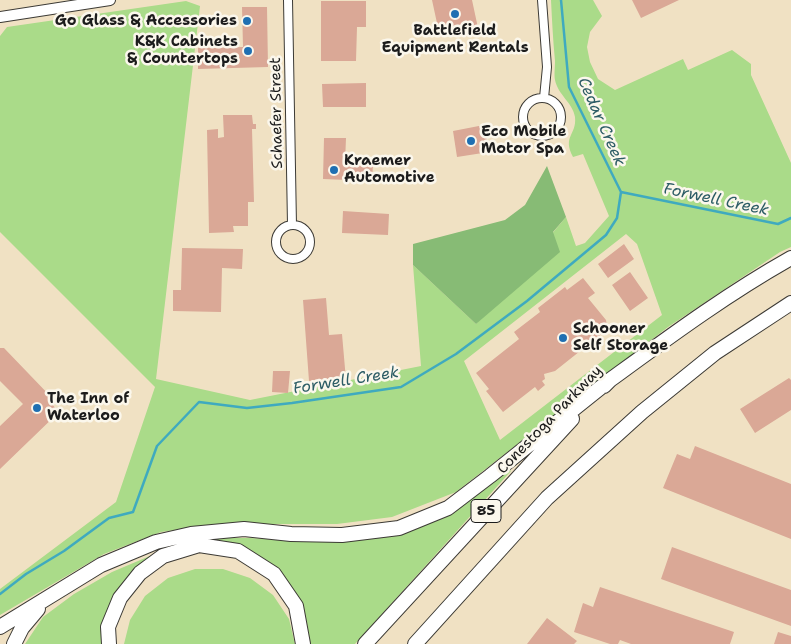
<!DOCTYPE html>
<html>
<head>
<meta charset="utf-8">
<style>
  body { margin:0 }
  canvas { display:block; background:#f0e1c3 }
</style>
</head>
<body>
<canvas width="791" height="644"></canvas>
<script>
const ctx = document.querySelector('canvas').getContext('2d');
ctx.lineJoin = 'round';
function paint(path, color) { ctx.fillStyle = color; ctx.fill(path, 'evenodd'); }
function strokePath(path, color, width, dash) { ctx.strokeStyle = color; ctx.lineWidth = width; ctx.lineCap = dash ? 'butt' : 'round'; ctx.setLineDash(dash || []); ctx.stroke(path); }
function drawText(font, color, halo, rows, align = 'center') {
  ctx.font = font + ' "Shantell Sans",sans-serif'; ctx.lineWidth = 5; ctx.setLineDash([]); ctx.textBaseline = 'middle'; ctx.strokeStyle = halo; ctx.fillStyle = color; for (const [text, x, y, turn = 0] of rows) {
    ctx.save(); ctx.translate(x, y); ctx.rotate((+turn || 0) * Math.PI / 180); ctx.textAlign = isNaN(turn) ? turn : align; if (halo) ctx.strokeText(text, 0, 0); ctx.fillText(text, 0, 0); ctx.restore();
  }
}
paint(new Path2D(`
  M551,0H593L602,16L590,32L587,47L590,62L598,79L615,90L683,59L688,70L732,50L751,64V75L791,163V247L780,252L668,327L456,492L392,517L337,524H215L161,532L104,554L0,615V589L116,502L155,387L0,232V36L7,27L186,1L200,6L156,379L250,400L421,366L413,265L476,324L566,217L576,246L585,243L609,216L583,154L573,157C562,136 577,135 575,117C573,103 558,95 555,80C554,75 555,67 555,61C553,41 552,20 551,0ZM626,234L637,244L662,315L500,440L464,361Z
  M507,468L511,471L355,644H310L307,623L296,596L248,550L206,538H250L311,542L347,541L395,533Z
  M164,550L140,567L104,644H25L43,617L74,594L112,572Z
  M195,569H223L250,578L273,595L289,619L295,644H124L130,620L145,596L168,578Z`), '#aadb89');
paint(new Path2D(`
  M547,166L566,217L553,232L560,252L476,324L413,265V244L505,220L525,205Z`), '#87bb75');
strokePath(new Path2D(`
  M561,0L569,87L621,192
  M621,192L778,224L791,218
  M0,594L26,574L64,551L109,518L133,512L157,446L199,402L247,408L292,403L401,387L456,354L527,301L606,235L617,218L621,192`), '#3faabf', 2.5);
paint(new Path2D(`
  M432,0H472L478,28L440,37Z
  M632,0H679L641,18Z
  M321,1H366V27H357L356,61H321Z
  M242,7H267L268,67L198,69V48L243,47Z
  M366,83V107H323L322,84Z
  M223,115H252L253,124H256V129H252L254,202H248V226H233L234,232L209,233L207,130L218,129V138L224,137Z
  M484,125L489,152L457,157L453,131Z
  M324,138H346L345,163L373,164L372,181L323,179Z
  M343,211L389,214L388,235L342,233Z
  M624,244L634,259L608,278L598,264Z
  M182,248L243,249L242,269L222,268L221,312L173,311V290H181Z
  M630,272L648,298L630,311L612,285Z
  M583,278L595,293L588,298L606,320L607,326L604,332L555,371L544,374L545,379L542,381L545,385L538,391L535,387L503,412L486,391L489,389L476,373L519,339L514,332L540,312L538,308L565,287L567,290Z
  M326,298L329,335L342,334L346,380L331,381V379L309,381L303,300Z
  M0,348H4L53,399L50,402L59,412L0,469V426L23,404L0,381Z
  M273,371H290L288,393L272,392Z
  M789,378L791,380V410L755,433L740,409Z
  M695,446L791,484V539L663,488L677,454L690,459Z
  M672,547L791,590V626L661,579Z
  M600,587L734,632L730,644H631L620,640L618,644H610L574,632L583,603L593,607Z
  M547,618L577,641L574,644H527Z
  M778,632L791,636V644H774Z`), '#daa896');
const minor = new Path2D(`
  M288,0L292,225
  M542,0L547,67L544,98
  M523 117a19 19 0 1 1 38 0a19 19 0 1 1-38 0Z
  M276 242a17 17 0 1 1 34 0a17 17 0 1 1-34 0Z`);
const secondary = new Path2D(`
  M0,17L110,0`);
const motorway = new Path2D(`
  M604,386L610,380C669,337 727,294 791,258
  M0,627L101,565L156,542L191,534L244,529L291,534L342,535L399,528L448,508L490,476L610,380
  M14,644L22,628L38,609
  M109,644L108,627L120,598L140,573L163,556L199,545L238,551L274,574L296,606L303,644
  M365,644L572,419
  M415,644L547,498L642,412L715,353L791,303`);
strokePath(minor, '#3c3a35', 10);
strokePath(secondary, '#3c3a35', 12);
strokePath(motorway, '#3c3a35', 16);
strokePath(minor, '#fff', 8);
strokePath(secondary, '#fff', 10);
strokePath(motorway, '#fff', 14);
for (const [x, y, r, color] of [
  [455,14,5,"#1f6fb2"],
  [247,21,5,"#1f6fb2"],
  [248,51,5,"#1f6fb2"],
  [471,141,5,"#1f6fb2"],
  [334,170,5,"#1f6fb2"],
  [563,338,5,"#1f6fb2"],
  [37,408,5,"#1f6fb2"]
]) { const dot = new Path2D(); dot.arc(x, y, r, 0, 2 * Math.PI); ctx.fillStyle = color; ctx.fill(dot); strokePath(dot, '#fbf7ec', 2); }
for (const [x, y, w] of [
  [486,511,30]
]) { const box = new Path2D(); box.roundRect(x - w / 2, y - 11.5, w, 23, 4); ctx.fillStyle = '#fbf7ec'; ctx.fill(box); strokePath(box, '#1c1c1c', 1); }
drawText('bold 14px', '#1c1c1c', null, [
  ["85",486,511]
]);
drawText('bold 15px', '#1c1c1c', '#fbf7ec', [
  ["Go Glass & Accessories",237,21,"right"],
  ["Battlefield",455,31,"center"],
  ["Equipment Rentals",455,48,"center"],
  ["K&K Cabinets",238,42,"right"],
  ["& Countertops",238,59,"right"],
  ["Eco Mobile",481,132],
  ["Motor Spa",481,149],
  ["Kraemer",344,161],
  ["Automotive",344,178],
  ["Schooner",573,329],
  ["Self Storage",573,346],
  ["The Inn of",47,399],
  ["Waterloo",47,416]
], 'left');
drawText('15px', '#1c1c1c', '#fbf7ec', [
  ["Schaefer Street",277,113,-91],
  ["Conestoga Parkway",550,420,-46]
]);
drawText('italic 16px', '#2c5c65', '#fbf7ec', [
  ["Cedar Creek",601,122,66],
  ["Forwell Creek",716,200,12],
  ["Forwell Creek",346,381,-9]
]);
</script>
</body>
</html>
